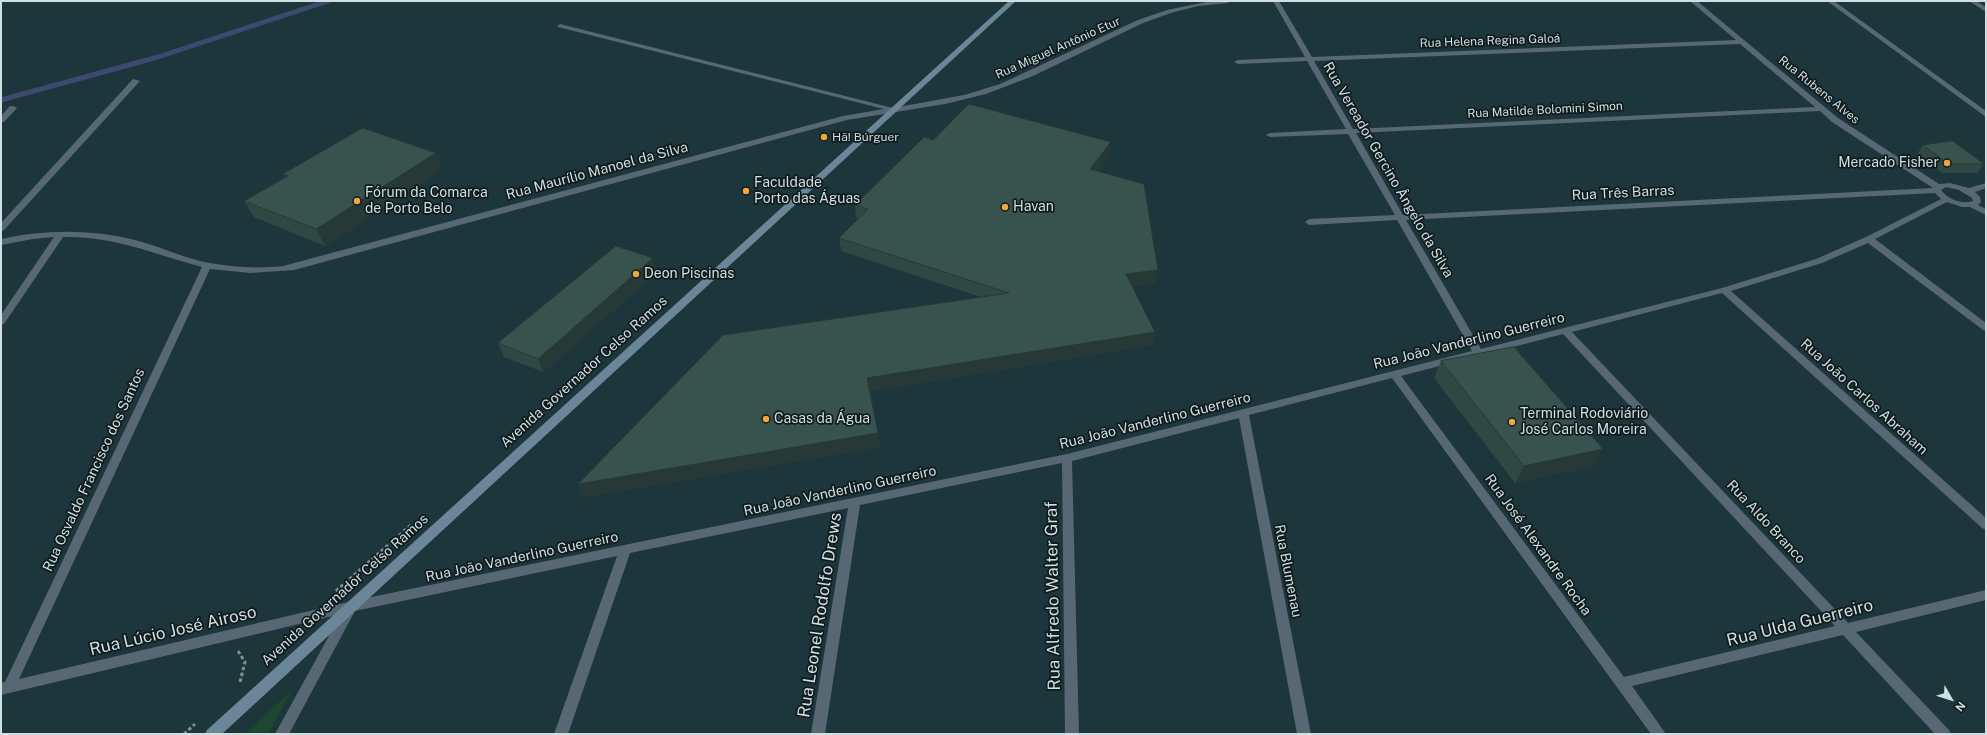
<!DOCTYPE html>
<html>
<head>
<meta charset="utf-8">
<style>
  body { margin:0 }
  #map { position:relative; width:1987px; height:735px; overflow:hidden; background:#1c363b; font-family:"Public Sans",sans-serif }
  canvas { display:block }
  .frame { position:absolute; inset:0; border:2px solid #d0dfe2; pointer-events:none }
  .north { position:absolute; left:1931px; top:679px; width:40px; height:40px; -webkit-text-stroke:3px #101b1d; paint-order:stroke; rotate:129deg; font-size:11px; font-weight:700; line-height:16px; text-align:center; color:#d0dfe2 }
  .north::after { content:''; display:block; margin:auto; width:14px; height:18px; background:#d0dfe2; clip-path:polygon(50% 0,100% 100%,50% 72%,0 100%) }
</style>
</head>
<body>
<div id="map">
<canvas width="1987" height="735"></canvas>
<div class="frame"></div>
<div class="north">N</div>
</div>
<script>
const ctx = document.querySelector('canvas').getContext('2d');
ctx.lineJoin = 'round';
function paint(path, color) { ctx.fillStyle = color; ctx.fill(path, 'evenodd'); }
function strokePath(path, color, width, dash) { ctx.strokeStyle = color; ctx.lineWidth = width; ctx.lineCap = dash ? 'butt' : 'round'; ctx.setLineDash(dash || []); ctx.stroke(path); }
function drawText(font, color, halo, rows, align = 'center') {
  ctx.font = font + ' "Public Sans",sans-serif'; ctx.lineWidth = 3.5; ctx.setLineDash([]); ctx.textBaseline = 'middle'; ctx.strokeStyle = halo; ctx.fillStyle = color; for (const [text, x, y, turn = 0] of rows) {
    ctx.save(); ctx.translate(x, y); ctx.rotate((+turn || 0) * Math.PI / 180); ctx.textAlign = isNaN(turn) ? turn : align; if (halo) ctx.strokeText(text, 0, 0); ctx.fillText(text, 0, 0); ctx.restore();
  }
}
paint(new Path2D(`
  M292,690L268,734H245Z`), '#1e4730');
strokePath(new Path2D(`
  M1,100L158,57L328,1`), '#3d496d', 5);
strokePath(new Path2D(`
  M336,591L412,524
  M238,651L245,662L240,682
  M184,734L195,724`), '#7e9296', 3, [3.5, 2.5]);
paint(new Path2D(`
  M1211,1H1231L1228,3L1198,6L1171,13L1143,23L1033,76L986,94L945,104L847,120L294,270L250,273L210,269L19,679L352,601L1067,454L1472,351L1397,220L1309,225L1305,222L1309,219L1395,215L1348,134L1270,137L1266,135L1270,133L1346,129L1307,61L1238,64L1234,62L1238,60L1305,57L1273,1H1279L1312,57L1736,40L1690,1H1697L1838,118L1939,184L1950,183L1969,188L1986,183V188L1975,192L1980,197L1981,202L1978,205L1986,209V215L1970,207H1962L1947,202L1875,239L1986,323V331L1983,330L1868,243L1822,263L1731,291L1986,518V530L1982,528L1722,293L1572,332L1848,623L1986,590V600L1856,632L1949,730L1951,734H1935L1843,635L1632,686L1666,734H1651L1392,378L1249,415L1311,734H1297L1239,418L1072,461L1079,734H1065L1062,463L860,505L825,734H811L848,508L630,553L568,734H554L617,556L355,611L289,734H275L341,614L1,695V683L5,682L202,267C153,254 116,236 63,237L4,324L1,325V315L54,237L33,239L1,245V239C44,230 88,229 131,239C156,245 179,256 204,262C231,267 256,269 283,266L843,116L884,109L558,27L557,26L560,24L893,108L964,95L1000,84L1138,20L1167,10ZM1740,44L1815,107L1353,129L1314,61ZM1820,111L1832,122L1933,188L1403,215L1356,133ZM1946,187L1959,190L1972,198L1973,201C1961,205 1948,199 1941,190ZM1935,193L1941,199L1866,237L1816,259L1722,288L1481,349L1406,220ZM1563,334L1835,626L1624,677L1401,376Z
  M1827,1H1834L1986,111V117Z
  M1969,1H1976L1986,7V12Z
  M133,79L140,81L4,230L1,231V223Z
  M10,106H13L17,108L4,122H1V116Z`), '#576874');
paint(new Path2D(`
  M1009,1H1016L222,734H205L207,730Z`), '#6c8699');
paint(new Path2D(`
  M933,140L1110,155L1097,171L1156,283L1132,287L1155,332L1153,345L870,391L878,433L880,447L583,497L981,297L841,251L839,238L858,219L856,218L855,205Z
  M1923,145L1984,164L1977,173H1942L1917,154Z
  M443,169L325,246L254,217L244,201L285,177L283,174Z
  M657,272L543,372L504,357L498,343Z
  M1441,361L1593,466L1515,483L1434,378Z`), '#304743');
paint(new Path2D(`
  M1111,142L1110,155L1089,182L1090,169Z
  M436,153L443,169L325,246L316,229Z
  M653,258L657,272L543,372L538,359Z
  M1158,270L1156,283L1125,288L1126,274Z
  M1155,332L1153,345L869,391L867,378Z
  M878,433L880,447L583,497L578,484Z
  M1603,449L1593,466L1515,483L1524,466Z`), '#273937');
const building = new Path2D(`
  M969,104L1111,142L1090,169L1144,184L1158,270L1126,274L1155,332L867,378L878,433L578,484L723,335L1009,293L839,238L868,209L855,205L924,137L933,140Z
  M363,128L436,153L316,229L244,201L288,176L283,174Z
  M1953,141L1984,164H1948L1923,145Z
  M616,246L653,258L538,359L498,343Z
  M1514,347L1603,449L1524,466L1441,361Z`);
paint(building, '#38524e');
strokePath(building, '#273937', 1);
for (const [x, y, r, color] of [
  [824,137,4,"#efa73d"],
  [1947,163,4,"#efa73d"],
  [746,191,4,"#efa73d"],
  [357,201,4,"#efa73d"],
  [1005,207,4,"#efa73d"],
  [636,274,4,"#efa73d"],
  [766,419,4,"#efa73d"],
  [1512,422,4,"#efa73d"]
]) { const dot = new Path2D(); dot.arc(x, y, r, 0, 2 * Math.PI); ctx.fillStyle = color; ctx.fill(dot); strokePath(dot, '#101b1d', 1.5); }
drawText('12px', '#d0dfe2', '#101b1d', [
  ["Rua Helena Regina Galoá",1490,41,-2],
  ["Rua Miguel Antônio Etur",1058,48,-24],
  ["Rua Rubens Alves",1819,90,39],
  ["Rua Matilde Bolomini Simon",1545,110,-3]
]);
drawText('12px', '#d0dfe2', '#101b1d', [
  ["Hã! Búrguer",832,137]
], 'left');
drawText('14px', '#d0dfe2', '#101b1d', [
  ["Mercado Fisher",1939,163,"right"],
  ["Faculdade",754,183],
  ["Porto das Águas",754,199],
  ["Fórum da Comarca",365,193],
  ["de Porto Belo",365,209],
  ["Havan",1013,207],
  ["Deon Piscinas",644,274],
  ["Terminal Rodoviário",1520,414],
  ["José Carlos Moreira",1520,430],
  ["Casas da Água",774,419]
], 'left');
drawText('14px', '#d0dfe2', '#101b1d', [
  ["Rua Vereador Gercino Ângelo da Silva",1388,170,60],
  ["Rua Maurílio Manoel da Silva",597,171,-15],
  ["Rua Três Barras",1623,193,-3],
  ["Rua João Vanderlino Guerreiro",1469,341,-14],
  ["Avenida Governador Celso Ramos",584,372,-42],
  ["Rua João Carlos Abraham",1864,397,42],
  ["Rua João Vanderlino Guerreiro",1155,421,-14],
  ["Rua Osvaldo Francisco dos Santos",94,470,-65],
  ["Rua João Vanderlino Guerreiro",840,491,-12],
  ["Rua Aldo Branco",1766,522,47],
  ["Rua José Alexandre Rocha",1538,545,54],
  ["Rua João Vanderlino Guerreiro",522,557,-12],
  ["Rua Blumenau",1288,571,79],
  ["Avenida Governador Celso Ramos",345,590,-42]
]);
drawText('17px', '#d0dfe2', '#101b1d', [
  ["Rua Alfredo Walter Graf",1053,596,-91],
  ["Rua Leonel Rodolfo Drews",820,615,-81],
  ["Rua Ulda Guerreiro",1800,623,-14],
  ["Rua Lúcio José Airoso",173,631,-13]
]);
</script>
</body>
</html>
